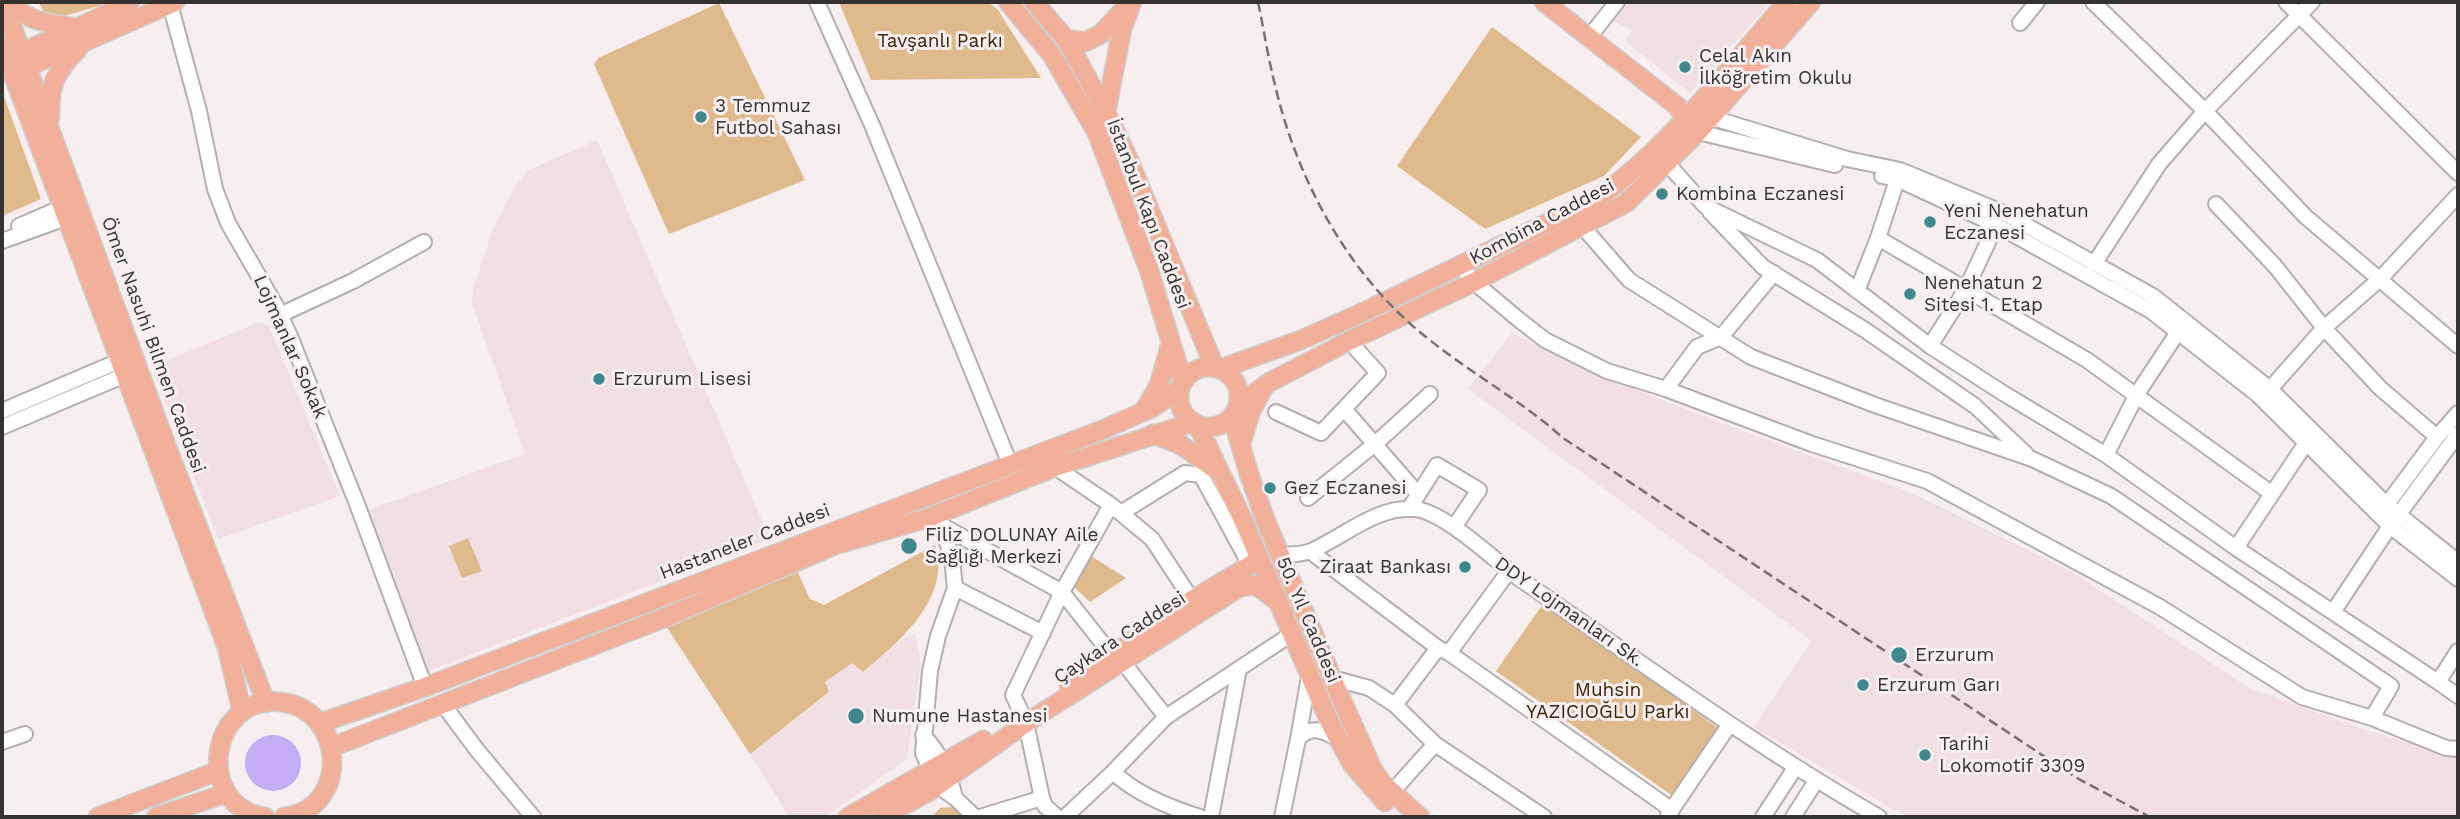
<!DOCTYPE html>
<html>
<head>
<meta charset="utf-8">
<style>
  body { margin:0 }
  #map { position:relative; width:2460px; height:819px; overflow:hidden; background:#f6eeef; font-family:"Work Sans",sans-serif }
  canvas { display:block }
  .frame { position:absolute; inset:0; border:4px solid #353232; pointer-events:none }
</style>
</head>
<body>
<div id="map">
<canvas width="2460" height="819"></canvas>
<div class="frame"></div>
</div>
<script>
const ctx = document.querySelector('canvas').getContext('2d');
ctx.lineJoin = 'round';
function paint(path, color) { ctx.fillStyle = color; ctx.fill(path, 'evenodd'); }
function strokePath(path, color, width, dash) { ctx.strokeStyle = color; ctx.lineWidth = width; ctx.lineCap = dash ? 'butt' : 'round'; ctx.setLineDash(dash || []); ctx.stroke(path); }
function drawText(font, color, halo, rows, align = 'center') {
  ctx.font = font + ' "Work Sans",sans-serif'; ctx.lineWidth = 6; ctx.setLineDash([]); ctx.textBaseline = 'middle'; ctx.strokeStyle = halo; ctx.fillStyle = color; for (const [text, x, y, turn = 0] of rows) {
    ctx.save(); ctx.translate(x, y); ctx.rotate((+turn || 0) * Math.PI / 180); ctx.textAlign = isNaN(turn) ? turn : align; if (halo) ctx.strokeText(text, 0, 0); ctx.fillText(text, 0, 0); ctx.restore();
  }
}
paint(new Path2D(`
  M1629,2H1745L1770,3L1690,93L1625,41L1632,30L1614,22Z
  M597,140L770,539L428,671L368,510L525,454L472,303L473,289L493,229L515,187L527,171Z
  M259,322L269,326L340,496L218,539L152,367Z
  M1512,333L1583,369L1716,421L1914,494L2072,572L2249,688L2359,728L2458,757V817H1910L1896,811L1754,727L1812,641L1468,389Z
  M915,634L921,662L907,759L825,817H789L750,754L828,693L825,682L852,662L863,672L904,638Z`), '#f1e0e3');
paint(new Path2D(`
  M39,2H113L64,16L46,18Z
  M839,2H988L998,10L1041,78L871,80Z
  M719,3L805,180L669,234L594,64L598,58Z
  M1492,27L1641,137L1604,176L1485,229L1397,166Z
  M2,91L41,199L2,216Z
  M468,538L482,571L462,578L449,546Z
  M935,545C952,598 899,642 863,672L852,663L825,682L829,692L750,754L664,623L795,566L810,599L824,605Z
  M1091,556L1126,578L1090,602L1073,586Z
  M1543,604L1721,730L1674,797L1496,671Z
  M954,807L969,817H932L940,808Z`), '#dfba8d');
paint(new Path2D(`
  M245 763a28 28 0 1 1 56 0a28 28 0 1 1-56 0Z`), '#c5adf6');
const minor = new Path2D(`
  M817,2L872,125L1010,464
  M2093,2L2205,111L2306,217L2458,346
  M2286,2L2458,173
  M170,4L199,111L215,189L228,223L276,306L290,336L357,504L425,687
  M2020,23L2037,2
  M1590,36L1617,2
  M1703,112L1710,117L1847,159L1900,170L2004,213L2153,296L2270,389L2388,506L2458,562
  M1693,127L1698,132L1835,165
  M1667,163L1705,206L1817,260L1930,346L2003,393L2106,455L2236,548L2438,682L2458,651
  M1882,176L1897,179L1996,225L2151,311L2258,395L2390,526L2458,579
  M2216,204L2275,266L2324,328L2380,388L2437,437
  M1710,212L1763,267L1865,330L1975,406L2026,454
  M19,226L63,207
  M1583,227L1629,280L1751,357L1875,405L2032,459L2111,496L2391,686L2372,718
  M1878,238L2087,360L2271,493
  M2,241L66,218
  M2094,264L2159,164L2205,111L2312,2
  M1461,266L1474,282L1518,319L1545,340L1607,371L1666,389L1812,444L1927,481L2160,607L2302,697L2372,718L2446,748L2458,749
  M1857,291L1878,238L1900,171
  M280,315L353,281L424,242
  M1930,346L1966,289L1996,225
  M1666,389L1697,347L1721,337L1774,273
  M2270,389L2324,328L2380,279L2458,195
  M1344,409L1418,494
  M2,411L119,361
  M1276,412L1321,433L1378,373L1349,341
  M2,427L125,375
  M2106,455L2137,394L2178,332
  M1055,467L1111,505L1152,539L1192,600
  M1308,498L1375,444L1430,394
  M1409,509L1437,465L1479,490L1454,527
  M2382,511L2437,437L2458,413
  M1121,513L1185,473L1201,475L1250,565
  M939,524L1062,592L1111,654
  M2236,548L2306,443
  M1311,552L1438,648L1449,653L1672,810
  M1282,555C1291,554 1304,555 1313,550C1346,535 1377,506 1415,509C1445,512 1495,561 1520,579C1639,661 1755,746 1879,817
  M955,588L1043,633
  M2333,612L2390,526L2458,434
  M1449,653L1509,571
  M1122,661L1166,717
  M1309,677L1298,739C1311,724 1323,731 1338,739
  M1332,678L1369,688L1395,705L1435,744L1544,817
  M2438,682L2458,696
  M442,703L477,750L533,817
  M1395,705L1438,648
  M1023,716L1013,695L1062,592L1111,505
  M1026,723L1042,798L1045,806L1057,817
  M923,735C940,753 950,774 955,798L937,785L923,753L930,671L938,636L955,588L952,558L942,526
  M2,742L25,734
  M1113,772C1135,793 1171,808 1200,817
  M1392,792L1435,744
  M955,798L975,817
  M1668,815L1730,724
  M980,817L1042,798
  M1065,817L1113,772L1166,717L1290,635
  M1211,817L1239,669
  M1282,817L1298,739
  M1763,817L1795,768
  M1793,817L1816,781`);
const major = new Path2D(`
  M3,2L168,450L266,703
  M10,2C28,23 52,24 78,28
  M1008,2L1052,55L1097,133L1149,270L1183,382
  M1034,2L1066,39L1106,112L1128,158L1215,368
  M1544,2L1677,106L1686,119
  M1066,39L1085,42L1101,34L1126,7
  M2,45L227,647L242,712
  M13,56L78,28L130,2
  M16,72L175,2
  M1106,112L1122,29L1132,2
  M50,117C49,85 55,72 78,49
  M1179 397a30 30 0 1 1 60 0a30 30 0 1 1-60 0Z
  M1220,369L1301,340L1368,310L1595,200C1670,147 1727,70 1787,2
  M1238,405L1270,382L1349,341L1474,282L1626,203L1698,132L1811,2
  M1144,411L1159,385L1171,343
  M1232,416L1249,474L1265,519L1332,678L1372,768L1382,783L1420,817
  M1197,424L1243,520L1332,727L1352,764L1385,802
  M1153,434L1181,445L1216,470
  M1241,444L1251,411L1263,389
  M1069,685L1192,600L1259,560
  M320,723L425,687L1102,430L1152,408L1180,389
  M332,747L669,616L835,545L928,518L1055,467L1194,422
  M98,817L218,771
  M156,817L227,793
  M265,817C193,806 209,694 281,702C347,710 350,810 284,817
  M848,817L983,740
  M882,817L930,791L1026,723L1240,587L1256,585L1277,601`);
strokePath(minor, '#b5aeaf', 18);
strokePath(major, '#cfcece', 21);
strokePath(minor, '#fff', 14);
strokePath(major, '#f2b09a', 18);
strokePath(new Path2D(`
  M1258,2C1264,30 1268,58 1275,85C1297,180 1349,276 1426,337C1470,373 1521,400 1563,438L2077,778L2150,817`), '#767272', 2.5, [10, 5]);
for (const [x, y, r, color] of [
  [1685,67,7,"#3f888b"],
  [701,117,7,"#3f888b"],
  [1662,194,7,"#3f888b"],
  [1930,222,7,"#3f888b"],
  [1910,294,7,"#3f888b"],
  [599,379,7,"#3f888b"],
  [1270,488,7,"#3f888b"],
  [909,546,9,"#3f888b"],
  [1465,567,7,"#3f888b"],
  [1899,655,9,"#3f888b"],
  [1863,685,7,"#3f888b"],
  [856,716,9,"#3f888b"],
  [1925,755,7,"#3f888b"]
]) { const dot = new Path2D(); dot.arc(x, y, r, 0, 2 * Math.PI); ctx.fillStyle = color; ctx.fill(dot); strokePath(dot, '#f6eeef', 2.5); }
drawText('19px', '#3b2507', '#f6eeef', [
  ["Tavşanlı Parkı",940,41],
  ["Muhsin",1608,690],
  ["YAZICIOĞLU Parkı",1608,712]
]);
drawText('19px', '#353232', '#f6eeef', [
  ["Celal Akın",1699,56],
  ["İlköğretim Okulu",1699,78],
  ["3 Temmuz",715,106],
  ["Futbol Sahası",715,128],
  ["Kombina Eczanesi",1676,194],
  ["Yeni Nenehatun",1944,211],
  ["Eczanesi",1944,233],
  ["Nenehatun 2",1924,283],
  ["Sitesi 1. Etap",1924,305],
  ["Erzurum Lisesi",613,379],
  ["Gez Eczanesi",1284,488],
  ["Filiz DOLUNAY Aile",925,535],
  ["Sağlığı Merkezi",925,557],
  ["Ziraat Bankası",1451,567,"right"],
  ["Erzurum",1915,655],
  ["Erzurum Garı",1877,685],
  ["Numune Hastanesi",872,716],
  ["Tarihi",1939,744],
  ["Lokomotif 3309",1939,766]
], 'left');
drawText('19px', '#353232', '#f6eeef', [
  ["İstanbul Kapı Caddesi",1148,214,69],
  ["Kombina Caddesi",1542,222,-28],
  ["Ömer Nasuhi Bilmen Caddesi",153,345,70],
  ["Lojmanlar Sokak",290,347,66],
  ["Hastaneler Caddesi",745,542,-21],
  ["DDY Lojmanları Sk.",1569,612,35],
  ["50. Yıl Caddesi",1308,620,67],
  ["Çaykara Caddesi",1120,638,-33]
]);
</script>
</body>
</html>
